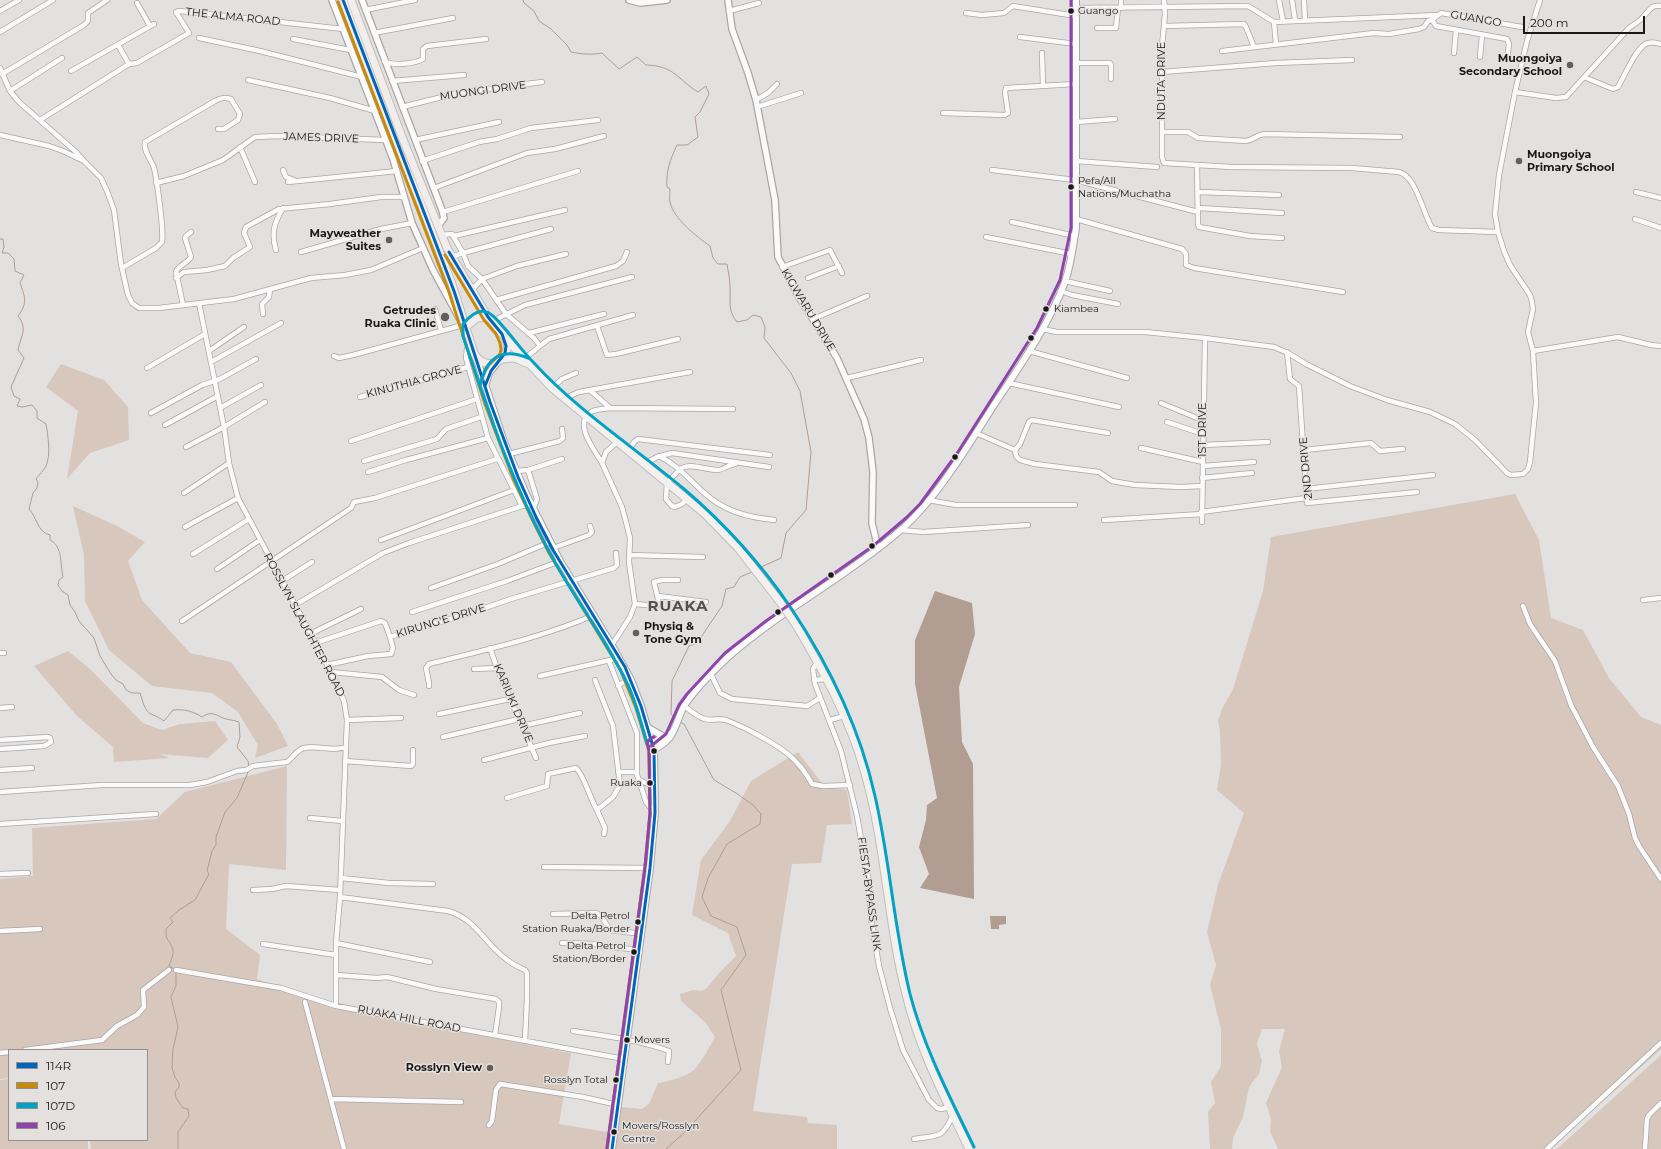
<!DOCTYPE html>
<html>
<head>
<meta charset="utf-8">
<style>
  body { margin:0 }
  #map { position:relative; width:1661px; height:1149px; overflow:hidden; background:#e3e1df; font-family:Montserrat,sans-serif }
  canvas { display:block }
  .legend { position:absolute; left:8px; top:1049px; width:140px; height:92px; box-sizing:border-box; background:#e4e0de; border:1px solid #93908f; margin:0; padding:5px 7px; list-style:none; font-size:12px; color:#1a1918 }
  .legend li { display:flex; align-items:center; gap:8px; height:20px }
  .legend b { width:20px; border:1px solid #93908f }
  .scale { position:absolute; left:1523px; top:16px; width:122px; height:18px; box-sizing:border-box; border:2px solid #1a1918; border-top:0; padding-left:5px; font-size:12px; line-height:14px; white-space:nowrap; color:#1a1918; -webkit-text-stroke:3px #e4e0de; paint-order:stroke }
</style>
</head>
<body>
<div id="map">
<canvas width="1661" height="1149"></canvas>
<ul class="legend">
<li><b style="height:5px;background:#0065bd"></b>114R</li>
<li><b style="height:5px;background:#cb8a05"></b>107</li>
<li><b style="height:5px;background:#01a2c5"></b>107D</li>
<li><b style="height:5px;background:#8e44ad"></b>106</li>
</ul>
<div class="scale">200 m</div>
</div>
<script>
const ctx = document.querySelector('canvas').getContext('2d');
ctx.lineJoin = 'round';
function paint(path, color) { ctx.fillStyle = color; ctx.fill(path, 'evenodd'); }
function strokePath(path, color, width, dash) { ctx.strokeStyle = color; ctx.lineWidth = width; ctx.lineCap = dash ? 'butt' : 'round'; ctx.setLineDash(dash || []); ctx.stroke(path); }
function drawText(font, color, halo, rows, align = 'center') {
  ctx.font = font + ' Montserrat,sans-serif'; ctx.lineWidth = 3; ctx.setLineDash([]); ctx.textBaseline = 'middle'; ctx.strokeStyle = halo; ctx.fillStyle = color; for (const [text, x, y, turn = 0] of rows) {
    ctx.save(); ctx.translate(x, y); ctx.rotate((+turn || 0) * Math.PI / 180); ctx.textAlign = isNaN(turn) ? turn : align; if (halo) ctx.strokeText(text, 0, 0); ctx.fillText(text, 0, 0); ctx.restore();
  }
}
paint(new Path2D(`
  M61,364L104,380L128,407L129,440L90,453L67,479L78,411L46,387Z
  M1515,494L1539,540L1551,618L1583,630L1609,678L1641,717L1661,725V1049L1550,1149H1278L1270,1131L1271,1119L1266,1103L1282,1067L1279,1051L1285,1029H1262L1257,1044L1262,1061L1259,1074L1249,1087L1243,1117L1233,1138L1232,1149H1210L1208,1112L1215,1103L1211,1082L1221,1066V1029L1210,985L1216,965L1207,932L1218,885L1244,813L1217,790L1221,764L1220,732L1218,721L1222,709L1233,689L1263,591L1271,537Z
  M73,506L117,526L145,542L128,561L142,600L190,653L231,662L277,724L288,746L255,758L258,745L238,712L212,693L152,686L109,650L85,601L84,555Z
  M68,651L90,669L143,723L162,730L180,724L215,721L228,740L208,758L160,754L169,758L114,762L113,747L77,716L34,666Z
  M798,752L824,786L847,790L852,824L827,825L821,863L792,864L753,1111L807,1117L808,1123L837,1125V1149H91L90,1140H147V1050H9V1078L0,1079V879L33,876L32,828L156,819L185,792L287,766L286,870L229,864L226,929L260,955L257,979L335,1007L571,1053L559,1124L619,1134L621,1107L642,1109L649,1104L658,1083C667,1082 689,1076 695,1069C703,1059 709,1048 715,1037L706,1023L681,1001L680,994L694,990L701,991L706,989L720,972L736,956L728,933L692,915L701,860L730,821L751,781Z
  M1661,1055V1149H1557Z
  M9,1079V1140H88V1149H0V1080Z`), '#d7c7bd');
paint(new Path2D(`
  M935,591L972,603L975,634L959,687L962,742L973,764L974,899L920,888L929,874L919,847L926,820L927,805L937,798L915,684V640Z
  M990,916H1006V924L999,925V929H991Z`), '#b19d91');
strokePath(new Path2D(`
  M523,0L524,3L534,11L539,21L551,29L567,45L571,52C581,54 592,55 602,53L619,69L637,57L646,65C675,66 677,79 698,92L706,86L709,94L700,112L695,117L698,137L687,145H677C670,160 666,171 667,187L670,189C670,193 669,198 670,202C673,218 697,237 710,246L713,258L718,264H727C728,271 730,279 730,286C731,301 727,310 737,322L747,320L753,315L761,317L765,327L764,338L791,373L800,391L811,452L806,510L786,533L781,558L759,568
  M0,239H3L4,247L2,253H8L14,259L15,271L24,275L20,283C25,297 28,303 18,316C28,329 21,335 18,350L24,358L11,387L14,396L20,399L17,406L22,407L32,405L37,411V418L46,424C48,435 51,455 46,466C44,470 39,475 36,479L38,482L37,488L33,493L29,509C37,517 37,532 50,535V540C63,546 60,565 63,577L59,580L58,585L62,591L68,595L70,605L75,612L79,621L94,638L100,656L111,674L116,680L123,684L126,690L132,693H140C143,701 144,712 153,715C158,717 160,718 164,721L173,710C185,709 192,711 202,717C211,711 214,714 223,718C228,720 234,720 239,722L240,737L237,747L248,761L249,767
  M676,719L671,714L672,681L689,646L697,643L722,606L726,589L734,587L740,577L752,572
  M174,969L169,966C171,960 175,952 172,947C168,937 166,943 166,929L173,922L170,918L179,910L195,900L209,874L207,871L212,851L216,845V837L225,812L237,798L249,770
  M176,972V986L171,997L178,1027L173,1049L172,1068L175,1077L179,1083V1087L175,1092L176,1098L183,1108L188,1109L189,1116L178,1132V1149
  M666,1149L685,1132L741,1070L721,990L746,955L737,927L711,916L702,897L708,878L727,844L760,824L761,814L753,805L736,793L714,780L684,724L680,722`), '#b19d91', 1);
const minor = new Path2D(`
  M1164,0L1165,14L1162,46V157L1164,163L1231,167L1352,168L1399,172C1416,176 1423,213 1432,228L1439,230L1498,232
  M1279,0L1283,21
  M1292,0L1295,20
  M1304,0L1305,20
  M137,3L150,26
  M1076,8L1248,6L1274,22L1438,15
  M1121,8V0
  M365,10L415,0
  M0,11L19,0
  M729,11L759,3
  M966,13L982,15L1004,13L1013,6L1076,16
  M1274,22L1276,44
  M1164,26L1244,24L1246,27L1254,47
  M1097,28H1116L1118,8
  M0,32L53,0
  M374,33L453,18
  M1020,37L1076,44
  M199,38L260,51L362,77
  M293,39L350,50
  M118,45L129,64
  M1222,51L1374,33L1389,34L1419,29L1424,27L1428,21L1432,20
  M1042,53L1043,86
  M1454,53L1456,31
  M1480,57L1482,35
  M1507,60L1509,44L1507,39L1436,26L1432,20L1441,13L1522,27
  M384,61C393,66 414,64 423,59V49L427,46L486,39
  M1076,63H1110L1111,65V79
  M0,68L10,91L19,102L76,152L83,160
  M71,71L154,24
  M1162,72L1276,63L1352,60
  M2,74L84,25L88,21V13L107,0
  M1584,77L1613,89L1618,87C1624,77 1637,45 1648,43C1652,42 1657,43 1661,44
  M248,80L330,98L375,111
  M392,81L464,75
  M10,91L62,58
  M1515,92L1556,98L1566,97L1629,28C1633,25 1637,23 1640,20C1648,14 1649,4 1661,6
  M756,100L768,93L777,84
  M402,107L458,93L542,82
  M757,107L801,93
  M943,113L1005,115L1008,113L1005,92L1006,88L1076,84
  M40,120L129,64L137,63L189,33L176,12L180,11L343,29
  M1076,122L1115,119
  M1162,132H1188L1198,138L1246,141C1253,140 1257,135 1264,134L1400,137
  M0,135L49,146L63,151L84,161L101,178L107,191L114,210L121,264L128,295L132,303L139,308H159L234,299L311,278L345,275L371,270L423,248
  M415,140L499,122
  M240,147L255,182
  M422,161L479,142L497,139L531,128L598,120
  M1076,161L1157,167
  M1197,166L1198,224L1199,227L1250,236L1282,238
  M283,170L286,177L294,180
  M992,170L1075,180L1198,212
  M288,182L397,171
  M156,183L184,176L223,160L255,137L278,136L386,140
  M434,188L527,153L555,149L604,136
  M1199,192L1279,195
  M1636,192L1661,198
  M1199,208L1282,213
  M443,212L578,171
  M1076,219L1182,249L1186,254V265L1194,268L1343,292
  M1635,219L1661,228
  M1012,222L1075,236
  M442,235L452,234L463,253L451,257
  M454,236L565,210
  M986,237L1072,254
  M276,250C271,233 274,223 283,208
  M301,252L381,229L412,223
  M782,267L830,250L842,273
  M122,268L156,248L162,242C164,231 157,180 154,168C151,159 143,151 145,142L215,101C221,98 224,97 231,99L240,114L238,120L224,129H218
  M176,278L184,272L207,270L225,266L233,258L250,247L244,233L246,227L279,209L330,204L381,197H403
  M808,278L839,266
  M1065,281L1110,291
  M471,291L482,279L517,266L566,254
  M1061,291L1072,295L1118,304
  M496,300L616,266L623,261L627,252
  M199,303L224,427L229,463L238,498L331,672L344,701L347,720L340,897L336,943V1006
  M183,305L176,272C178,265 187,264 191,257L185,238L186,236L191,232
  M435,309L441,330
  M263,314L262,304L269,297L270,289
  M813,319L867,296
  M493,321L525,305L632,277
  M597,326L607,355L616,354L678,339
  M1042,329L1057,332H1145L1205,338L1274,347L1288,353L1306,364L1350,386L1387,400L1430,412L1455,424L1475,440L1507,473L1511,475L1523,474L1528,469L1530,462L1536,403L1533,351L1528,332L1533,309L1532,302L1530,295L1510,265L1504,251L1498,232L1495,214L1499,175L1515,92L1527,41L1540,0
  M529,333L604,314
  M471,344L467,349L466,358L488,438L522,506L530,504
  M540,346L549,339L633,315
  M209,351L244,327
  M1029,351L1127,378
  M1533,351L1618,337L1651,345L1661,346
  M1287,352L1290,379L1299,386L1307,503L1417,492
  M334,356L339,358L353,355L463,325
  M524,359L540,346L534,338L506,314L482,279L468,266L463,253L551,229
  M211,362L281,323
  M147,368L205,334
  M847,378L921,360
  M1009,383L1119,407
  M552,388L562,379L576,373
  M591,391L610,408
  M360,397L468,367
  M566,401L570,396L579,392L690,372
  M1161,403L1204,421
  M220,408L261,385
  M151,413L202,385L220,379L256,359
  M1167,422L1203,434
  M165,425L218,396
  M976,433L1015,450L1016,456L1020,460L1035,464L1099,472L1112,481L1135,485L1181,487L1202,486
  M351,441L477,399
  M1203,445L1268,442
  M186,447L224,427L265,402
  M1141,448L1203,462
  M1015,450L1020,444L1029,422L1032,420L1108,433
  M1304,450L1371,443L1380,451L1403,449
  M628,452L634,442L638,439L770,455
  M509,454L560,441L563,438L562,429
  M659,456C677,465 687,477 702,491C723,511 746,517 774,520
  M364,461L437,439L446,429L481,417
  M602,463C594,449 573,424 591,412C595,409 604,409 610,408L733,409
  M644,464L657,457L672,453L769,467
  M1203,466L1254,462
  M528,470L537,499L533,510
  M516,471L528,470L562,459
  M368,472L406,460L488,438
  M1202,478L1252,473
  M1306,489L1433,475
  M184,493L229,463
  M687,499L682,504L675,507L672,506L666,499L667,482C673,478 676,473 680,469C689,462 707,470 717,470C723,470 728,465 735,464
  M928,500L956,505H1075
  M1201,512L1306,498
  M1104,520L1202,514
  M1202,522L1205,338
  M185,527L238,498
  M901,530L923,532L1028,525
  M381,540L514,490
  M553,548L589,535L592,532L590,526
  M193,554L249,519
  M629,555L703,557
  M217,569L260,540
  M282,581L312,562
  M431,588L498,564L550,542
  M658,596L706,602
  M1643,600L1661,598
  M635,604L656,606L659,603L654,582L662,580H678
  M295,605L383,553L409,543L522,506
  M1523,606L1530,624L1555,661L1571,705L1593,747L1618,786L1629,814L1635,838L1639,846L1661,879
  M412,612L507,581L560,561
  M182,621L351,508L354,502L375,498L497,459
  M310,634L361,609
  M315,643L381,621L385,623L390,637
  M612,645L630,617L635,604L629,562L630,538L626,522L622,507L602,463L606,452L616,443
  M490,648L497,668L536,758
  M0,653H4
  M609,661L637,733V775L639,780L655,787
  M817,662L813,669L815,684L841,751L857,816L868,878L871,919L879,966L890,1008L903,1050L929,1100L937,1108L941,1109L950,1107
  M327,665L368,656L391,654L393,648L390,637L473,612L511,599L614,568L617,565L616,553
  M474,669L497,668
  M331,672L382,677L399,690L414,695
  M711,674L720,693L732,699L807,706L820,698
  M540,676L619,658
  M595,680L613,726L620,785L613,797L597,810L605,828L604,834
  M814,680L826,679
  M429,686V683L426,668L429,664C484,650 541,638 594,615
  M618,686L622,683L631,680
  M684,706C690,710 697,717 705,719C711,721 718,718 726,720C736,724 747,729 756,734C782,748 798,758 812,784L823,786L850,785
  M0,708L12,707
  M439,714L510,699
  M347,720L401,718
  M830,720L844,716
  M522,726L580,713
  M443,737L519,719
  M0,740L48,737L50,738L51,742L44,746L0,749
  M484,760L549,743L585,736
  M345,761L411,766L413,764V750
  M0,770L32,768
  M618,772H636
  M639,780L646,802L655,813
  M0,792L102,785H190L207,782L237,771L246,770L253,766L287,762C293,758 296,750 304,748C318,745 332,752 346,747
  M507,798L547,786L548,774L576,768C583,773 591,801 597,810
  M310,818L342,821
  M0,824L156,814
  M544,867L650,868
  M0,874L28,873
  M341,878L389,883L433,884
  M253,890L272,889L286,886L340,890
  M340,897L448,911C476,919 484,943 506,959C512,964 518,967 525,970L527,973V998L525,1041
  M553,914L596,913L601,916L610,930L642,934
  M0,931L40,929
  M336,943L430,962
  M562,943L595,944L601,946L640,950
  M263,944L336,955
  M176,970L281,988L336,1006L624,1059
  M336,975L377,978L387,977L436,989L496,999L499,1002V1007L495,1035
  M305,1002L344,1149
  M573,1031C606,1036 639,1040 669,1051L668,1062
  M25,1050L102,1040L117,1026L137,1015L144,1007L143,990L169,970
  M0,1053L9,1052
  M331,1099L461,1102
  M489,1125L492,1121L496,1090L500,1084L583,1097L618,1105
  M914,1139C939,1135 942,1139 953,1115
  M1547,1149L1661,1043
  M1645,1149L1647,1119L1649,1115L1661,1103`);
const tertiary = new Path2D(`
  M332,0L393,159L412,223L433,270L463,325
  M362,0L442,210L444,218L438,226
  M629,0L640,3L667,0
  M728,0L732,29L748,73L756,100L775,200L778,257L799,297L837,358L864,419L869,438L873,472L872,523L878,548`);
const secondary = new Path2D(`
  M476,357L504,442L526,494L560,561L610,642L631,680L641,706L654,750L655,813L650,868L612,1149
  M485,386L489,373L497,363
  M647,727L664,737
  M652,743L670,734
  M654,750C659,746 666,743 670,737C677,727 679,713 686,703C698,686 713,671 728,657C780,611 843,579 896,534C934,503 966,449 992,408C1019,367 1048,327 1065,282C1071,264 1073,246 1076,228V0`);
const primary = new Path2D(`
  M506,339L552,388L705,514L738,548L780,602
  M502,359L515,358L526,363
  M796,625C823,671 850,719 864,770C886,844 887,923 907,998C920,1051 946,1100 969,1149`);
const trunk = new Path2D(`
  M343,0L395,142L418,196L452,284L474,353C486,375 514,359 506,339C504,335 501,332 498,329C495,324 492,320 488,317L447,248L402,137L351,0
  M467,326L477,318L488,317`);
strokePath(minor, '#a9a7a6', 6);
strokePath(tertiary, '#a9a7a6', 8);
strokePath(secondary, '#a9a7a6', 8);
strokePath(primary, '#bebebd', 9);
strokePath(trunk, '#bebebd', 9);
strokePath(minor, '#fbfafa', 4.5);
strokePath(tertiary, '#fbfafa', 5.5);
strokePath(secondary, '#fbfafa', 6);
strokePath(primary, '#f4f0ee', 7);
strokePath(trunk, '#f2edea', 7);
const primaryBridge = new Path2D(`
  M780,602L796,625`);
strokePath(primaryBridge, '#bebebd', 9, []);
strokePath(primaryBridge, '#f4f0ee', 7);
strokePath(new Path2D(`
  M343,0L454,291L490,402L518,477L536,517L553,550L625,667L641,706L654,750L655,813L650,868L612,1149
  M449,252L488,317L502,334L506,346L505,353L491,371L485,386`), '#0065bd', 3);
strokePath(new Path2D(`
  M338,2L449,292L485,404L513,478L532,519L549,553L620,669L636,708L649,751L650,813L645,867L607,1148
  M445,255L484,320L496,334L500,343L501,349L500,354L486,368L480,385`), '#cb8a05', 3);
strokePath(new Path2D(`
  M480,385C487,356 503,347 530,359
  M647,744C641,723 636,701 626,681C606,640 578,603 556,564C515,492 489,414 463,336V324C483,300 492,314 507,331C516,342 524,353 534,363C578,411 634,447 684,489C725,524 761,564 791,608C829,665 860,729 875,796C890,861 894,929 910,994C924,1048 950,1097 974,1147`), '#01a2c5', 3);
strokePath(new Path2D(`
  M651,746L666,734L679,705L687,694L725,653L766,621L873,546L906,518L920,504L956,455L1037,328L1060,280L1071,228V0
  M607,1148L645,867L650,813L649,751C647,743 646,740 654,737`), '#8e44ad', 3);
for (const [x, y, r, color] of [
  [1071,11,3.5,"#1a1918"],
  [1570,65,4,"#605f5e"],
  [1519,161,4,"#605f5e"],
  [1071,187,3.5,"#1a1918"],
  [389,240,4,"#605f5e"],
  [1046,309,3.5,"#1a1918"],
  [445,317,5,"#605f5e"],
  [1031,338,3.5,"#1a1918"],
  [955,457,3.5,"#1a1918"],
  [872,546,3.5,"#1a1918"],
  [831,575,3.5,"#1a1918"],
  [778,612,3.5,"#1a1918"],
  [636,633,4,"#605f5e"],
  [654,751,3.5,"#1a1918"],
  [650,783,3.5,"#1a1918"],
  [638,922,3.5,"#1a1918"],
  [634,952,3.5,"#1a1918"],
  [627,1040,3.5,"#1a1918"],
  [490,1068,4,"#605f5e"],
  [616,1080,3.5,"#1a1918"],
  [614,1132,3.5,"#1a1918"]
]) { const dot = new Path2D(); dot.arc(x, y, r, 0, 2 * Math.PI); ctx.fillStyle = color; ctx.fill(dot); strokePath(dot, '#e4e0de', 1.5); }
drawText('10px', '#1a1918', '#e4e0de', [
  ["Guango",1078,11],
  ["Pefa/All",1078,181],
  ["Nations/Muchatha",1078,194],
  ["Kiambea",1054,309],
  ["Ruaka",642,783,"right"],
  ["Delta Petrol",630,916,"right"],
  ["Station Ruaka/Border",630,929,"right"],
  ["Delta Petrol",626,946,"right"],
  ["Station/Border",626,959,"right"],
  ["Movers",634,1040],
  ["Rosslyn Total",608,1080,"right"],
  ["Movers/Rosslyn",622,1126],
  ["Centre",622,1139]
], 'left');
drawText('11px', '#1a1918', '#e4e0de', [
  ["THE ALMA ROAD",233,17,6],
  ["GUANGO",1476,19,10],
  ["NDUTA DRIVE",1162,81,-90],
  ["MUONGI DRIVE",483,91,-8],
  ["JAMES DRIVE",321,138,2],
  ["KIGWARU DRIVE",808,310,59],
  ["KINUTHIA GROVE",414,382,-15],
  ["1ST DRIVE",1203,430,-90],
  ["2ND DRIVE",1306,468,-95],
  ["KIRUNG'E DRIVE",441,621,-17],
  ["ROSSLYN SLAUGHTER ROAD",304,625,62],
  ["KARIUKI DRIVE",513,703,67],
  ["FIESTA-BYPASS LINK",869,894,82],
  ["RUAKA HILL ROAD",409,1019,11]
]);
drawText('bold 11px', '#1a1918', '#e4e0de', [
  ["Muongoiya",1562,59],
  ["Secondary School",1562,72],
  ["Muongoiya",1527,155,"left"],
  ["Primary School",1527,168,"left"],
  ["Mayweather",381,234],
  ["Suites",381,247],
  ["Getrudes",436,311],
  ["Ruaka Clinic",436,324],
  ["Physiq &",644,627,"left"],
  ["Tone Gym",644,640,"left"],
  ["Rosslyn View",482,1068]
], 'right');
ctx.letterSpacing = '1px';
drawText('bold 15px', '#53504e', '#e4e0de', [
  ["RUAKA",678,607]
]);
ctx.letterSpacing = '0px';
</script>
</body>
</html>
